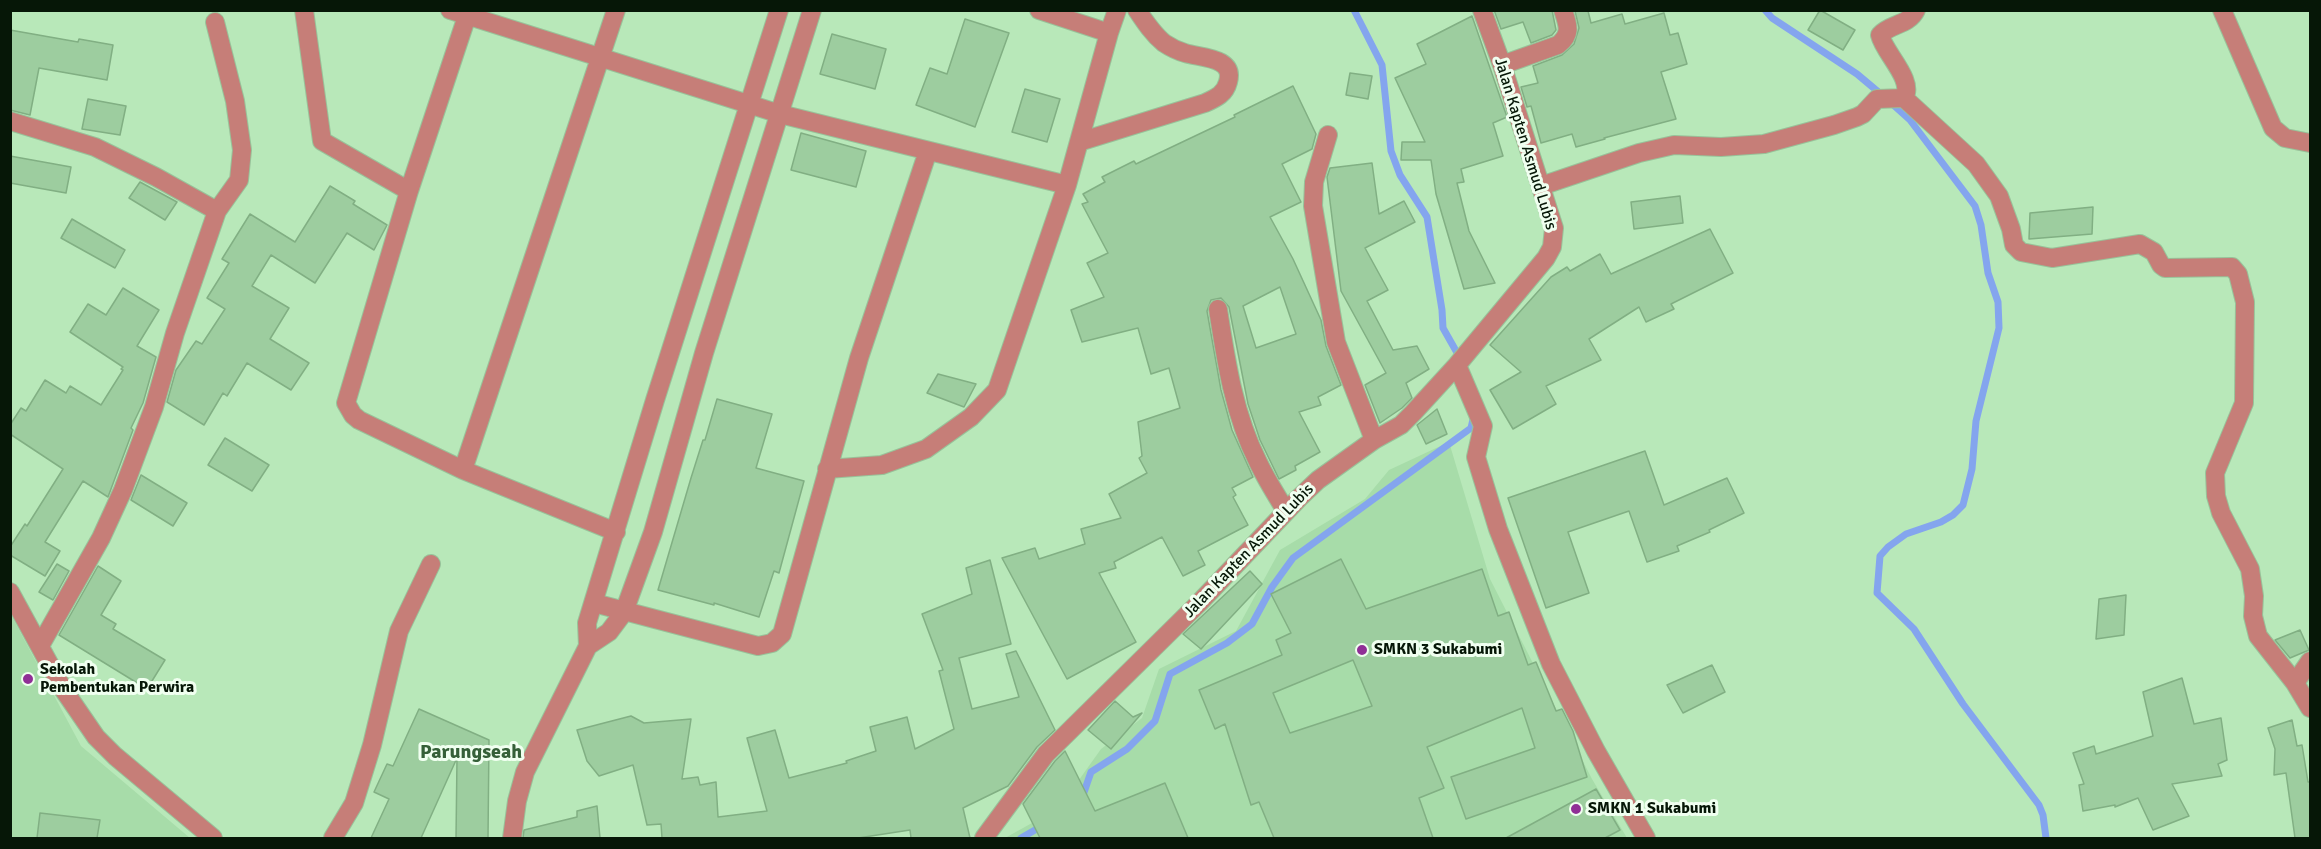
<!DOCTYPE html>
<html>
<head>
<meta charset="utf-8">
<style>
  body { margin:0 }
  #map { position:relative; width:2321px; height:849px; overflow:hidden; background:#b8e8b9; font-family:Signika,sans-serif }
  canvas { display:block }
  .frame { position:absolute; inset:0; border:12px solid #061707; pointer-events:none }
</style>
</head>
<body>
<div id="map">
<canvas width="2321" height="849"></canvas>
<div class="frame"></div>
</div>
<script>
const ctx = document.querySelector('canvas').getContext('2d');
ctx.lineJoin = 'round';
function paint(path, color) { ctx.fillStyle = color; ctx.fill(path, 'evenodd'); }
function strokePath(path, color, width, dash) { ctx.strokeStyle = color; ctx.lineWidth = width; ctx.lineCap = dash ? 'butt' : 'round'; ctx.setLineDash(dash || []); ctx.stroke(path); }
function drawText(font, color, halo, rows, align = 'center') {
  ctx.font = font + ' Signika,sans-serif'; ctx.lineWidth = 6; ctx.setLineDash([]); ctx.textBaseline = 'middle'; ctx.strokeStyle = halo; ctx.fillStyle = color; for (const [text, x, y, turn = 0] of rows) {
    ctx.save(); ctx.translate(x, y); ctx.rotate((+turn || 0) * Math.PI / 180); ctx.textAlign = isNaN(turn) ? turn : align; if (halo) ctx.strokeText(text, 0, 0); ctx.fillText(text, 0, 0); ctx.restore();
  }
}
paint(new Path2D(`
  M1449,442L1490,579L1592,779L1627,838H1005L1059,808L1101,749L1142,718L1159,669L1236,631L1280,550L1365,499L1389,470Z
  M10,613L81,746L190,838H11Z`), '#a7dca9');
strokePath(new Path2D(`
  M1354,10L1382,65L1391,151L1400,175L1427,217L1442,310L1443,328L1460,358
  M1765,10L1772,18L1857,74L1882,95
  M1890,102L1910,120L1975,206L1981,225L1988,273L1998,302L1999,328L1976,421L1972,469L1963,505L1953,515L1941,522L1906,534L1888,547L1880,556L1877,593L1914,629L1963,704L2039,805L2043,815L2046,838
  M1082,798L1091,772L1127,749L1155,721L1170,674L1227,643L1252,624L1272,587L1293,558L1471,428L1474,415
  M1021,838L1042,826`), '#84a5ee', 7);
const building = new Path2D(`
  M1494,10H1552L1556,30L1552,35L1531,43L1523,22L1501,29Z
  M1820,10L1855,30L1843,50L1808,30Z
  M1575,11H1588L1591,23L1622,14L1625,24L1664,13L1670,35L1678,33L1687,64L1661,72L1676,119L1604,138L1605,139L1576,147L1572,134L1541,143L1531,106L1527,107L1521,87L1538,83L1533,66L1562,55L1574,44L1579,28Z
  M1472,16L1507,117L1493,123L1503,156L1461,169L1464,182L1457,183L1469,231L1495,283L1464,289L1436,194L1431,160H1401L1402,142H1425L1395,78L1426,64L1417,44Z
  M965,19L1009,33L975,127L916,105L930,68L947,74Z
  M10,30L78,42L79,39L113,45L107,80L39,68L30,115L10,110Z
  M832,34L886,49L875,89L820,74Z
  M1350,73L1372,76L1368,99L1346,95Z
  M1293,86L1316,134L1312,149L1282,164L1301,202L1270,217L1293,259L1321,320L1326,346L1341,385L1318,397L1321,405L1299,412L1320,452L1295,466L1296,470L1279,479L1260,440L1248,404L1229,307L1221,298L1211,300L1207,311L1221,390L1232,430L1253,477L1232,488L1236,495L1233,497L1248,525L1198,551L1205,565L1183,576L1162,537L1114,562L1116,568L1099,573L1136,642L1067,679L1002,558L1035,548L1039,559L1085,544L1081,529L1121,518L1109,494L1147,473L1139,458L1142,456L1138,422L1180,408L1169,368L1151,374L1138,328L1082,342L1071,310L1104,297L1087,263L1108,253L1082,204L1088,202L1083,194L1105,182L1102,177L1134,161L1136,164L1235,117L1234,115ZM1280,287L1296,334L1256,348L1243,306Z
  M1025,89L1060,99L1047,142L1012,132Z
  M88,99L126,106L120,135L82,129Z
  M801,133L866,151L856,187L791,170Z
  M10,156L71,167L66,193L10,183Z
  M1372,163L1379,214L1404,201L1415,222L1365,248L1388,290L1367,301L1393,350L1417,346L1429,369L1406,383L1412,398L1402,408L1380,423L1365,385L1386,373L1341,291L1327,177L1330,168Z
  M140,182L177,202L165,220L129,198Z
  M330,186L355,201L353,204L387,225L374,250L347,233L315,283L271,255L252,286L289,308L270,339L309,363L291,390L247,363L227,396L223,393L204,425L167,402L176,370L196,341L202,344L225,309L207,298L229,263L222,259L250,214L295,242Z
  M1680,196L1683,223L1634,229L1631,202Z
  M2093,207L2092,234L2029,239L2030,213Z
  M72,219L125,250L115,268L61,238Z
  M1710,229L1733,273L1671,304L1674,309L1646,322L1639,307L1589,339L1601,360L1546,386L1556,404L1513,429L1490,390L1521,372L1490,345L1551,277L1567,267L1570,271L1600,254L1611,274Z
  M123,288L159,310L137,346L156,357L143,403L131,428L133,430L108,497L83,481L45,542L60,551L45,576L10,555V547L25,524L27,526L63,469L10,434V425L21,408L26,411L45,380L66,393L70,386L101,405L123,370L121,369L123,367L70,332L88,304L106,315Z
  M938,374L976,384L964,407L927,393Z
  M717,399L772,414L756,468L804,481L779,573L774,571L759,617L714,603V605L658,590L691,478L703,440H705Z
  M1437,409L1447,434L1426,444L1417,425Z
  M225,438L269,465L252,491L208,465Z
  M1645,451L1664,505L1727,478L1744,513L1709,530L1710,532L1677,546L1679,551L1647,562L1629,511L1568,532L1589,593L1546,608L1508,498Z
  M141,475L187,503L173,526L131,500Z
  M1341,559L1366,609L1482,569L1498,616L1509,612L1528,665L1536,662L1556,711L1562,709L1573,731L1587,777L1466,819L1451,777L1535,748L1522,708L1427,747L1444,788L1419,798L1433,838H1274L1259,802L1251,805L1225,724L1215,729L1199,690L1282,655L1276,640L1291,633L1271,594ZM1353,660L1372,706L1290,733L1273,693Z
  M990,560L1011,644L959,658L972,709L1019,697L1006,654L1016,651L1055,730L1037,747L1008,786L963,808L970,838H911L910,830L858,838H662L661,824L647,825L633,765L599,776L587,761L577,730L631,716L644,723L691,719L682,779L698,777L700,785L716,782L718,817L767,811L747,738L775,730L789,778L847,763L846,761L876,751L870,727L907,717L915,749L954,729L939,671L943,670L922,614L972,594L966,568Z
  M57,564L69,571L53,600L39,592Z
  M98,566L121,581L101,615L116,624L113,629L165,660L147,689L59,635Z
  M1250,571L1262,584L1201,649L1183,634Z
  M2126,595L2124,635L2096,639L2099,599Z
  M2300,630L2309,650L2290,658L2275,640Z
  M1712,665L1725,692L1683,713L1667,685Z
  M2182,678L2194,724L2221,718L2227,760L2218,764L2222,776L2172,784L2189,816L2153,830L2138,798L2115,807V805L2083,811L2079,785L2084,784L2073,753L2094,746L2096,754L2153,736L2143,692Z
  M1115,701L1133,717L1142,713L1111,749L1088,730Z
  M419,709L489,740L488,838H456L457,758L421,838H371L389,799L374,792L387,764L393,766Z
  M2292,720L2297,746L2302,745L2308,782H2310V838H2295L2286,773L2274,775L2275,749L2268,728Z
  M1065,751L1095,811L1165,783L1188,838H1040L1023,804L1055,761Z
  M1596,789L1620,830L1605,838H1506Z
  M597,806L600,838H523L524,830L577,817V811Z
  M40,813L100,820L97,838H37Z`);
paint(building, '#9dcd9f');
strokePath(building, '#81af83', 1.5);
const minor = new Path2D(`
  M304,10L322,141L409,191
  M450,10L780,114L1067,185
  M1039,10L1109,33
  M2222,10L2273,128L2285,138L2310,143
  M467,16L409,191L346,403L353,415L359,420L463,470L616,532
  M1502,65L1558,45C1572,34 1568,25 1563,10
  M1904,98L1976,164L1999,196L2011,229L2014,245L2021,252L2052,258L2140,244L2154,252L2161,265L2165,268L2232,267L2238,274L2245,302L2244,403L2215,473L2216,496L2221,513L2250,569L2254,596L2253,616L2258,636L2295,683L2310,708
  M1904,98C1915,80 1884,53 1880,35C1891,23 1908,26 1916,10
  M10,121L95,147L156,177L217,211
  M1328,135L1314,182L1313,206L1336,342L1374,440
  M1079,142L1205,103C1216,98 1225,94 1228,82C1235,57 1201,58 1185,53C1178,51 1170,47 1164,43C1153,34 1145,22 1137,10
  M1541,186L1639,153L1674,145L1721,147L1764,144L1834,125L1857,117L1863,114L1877,99L1904,98
  M1218,309C1226,361 1234,415 1258,462C1266,479 1276,495 1286,511
  M1457,365L1483,426L1476,457L1498,529L1551,664L1596,751L1646,838
  M827,469L882,465L926,449L971,417L997,390L1067,185L1109,33L1117,10
  M463,470L616,10
  M10,592L63,689L96,737L115,756L213,838
  M594,603L758,646L772,643L782,634L859,358L928,151
  M41,644L101,538L123,490L154,407L175,333L217,211L239,180L242,150L235,101L215,22
  M588,646L609,632L624,612L653,532L704,353L812,10
  M2295,683L2310,661
  M333,838L354,803L372,745L399,631L431,564
  M512,838L517,801L525,772L588,646L587,623L655,400L779,10
  M984,838L1046,754L1199,603L1299,498L1318,480L1374,440L1401,425L1413,413L1457,365L1546,258L1552,247L1554,228L1502,65L1482,10`);
strokePath(minor, '#98c299', 20);
strokePath(minor, '#c67e78', 18);
for (const [x, y, r, color] of [
  [1362,650,6,"#902f96"],
  [28,679,6,"#902f96"],
  [1576,809,6,"#902f96"]
]) { const dot = new Path2D(); dot.arc(x, y, r, 0, 2 * Math.PI); ctx.fillStyle = color; ctx.fill(dot); strokePath(dot, '#f0fff0', 2); }
drawText('16px', '#061707', '#f0fff0', [
  ["Jalan Kapten Asmud Lubis",1525,144,73],
  ["Jalan Kapten Asmud Lubis",1249,551,-46]
]);
drawText('bold 16px', '#061707', '#f0fff0', [
  ["SMKN 3 Sukabumi",1374,650],
  ["Sekolah",40,670],
  ["Pembentukan Perwira",40,688],
  ["SMKN 1 Sukabumi",1588,809]
], 'left');
drawText('bold 20px', '#356038', '#f0fff0', [
  ["Parungseah",471,753]
]);
</script>
</body>
</html>
